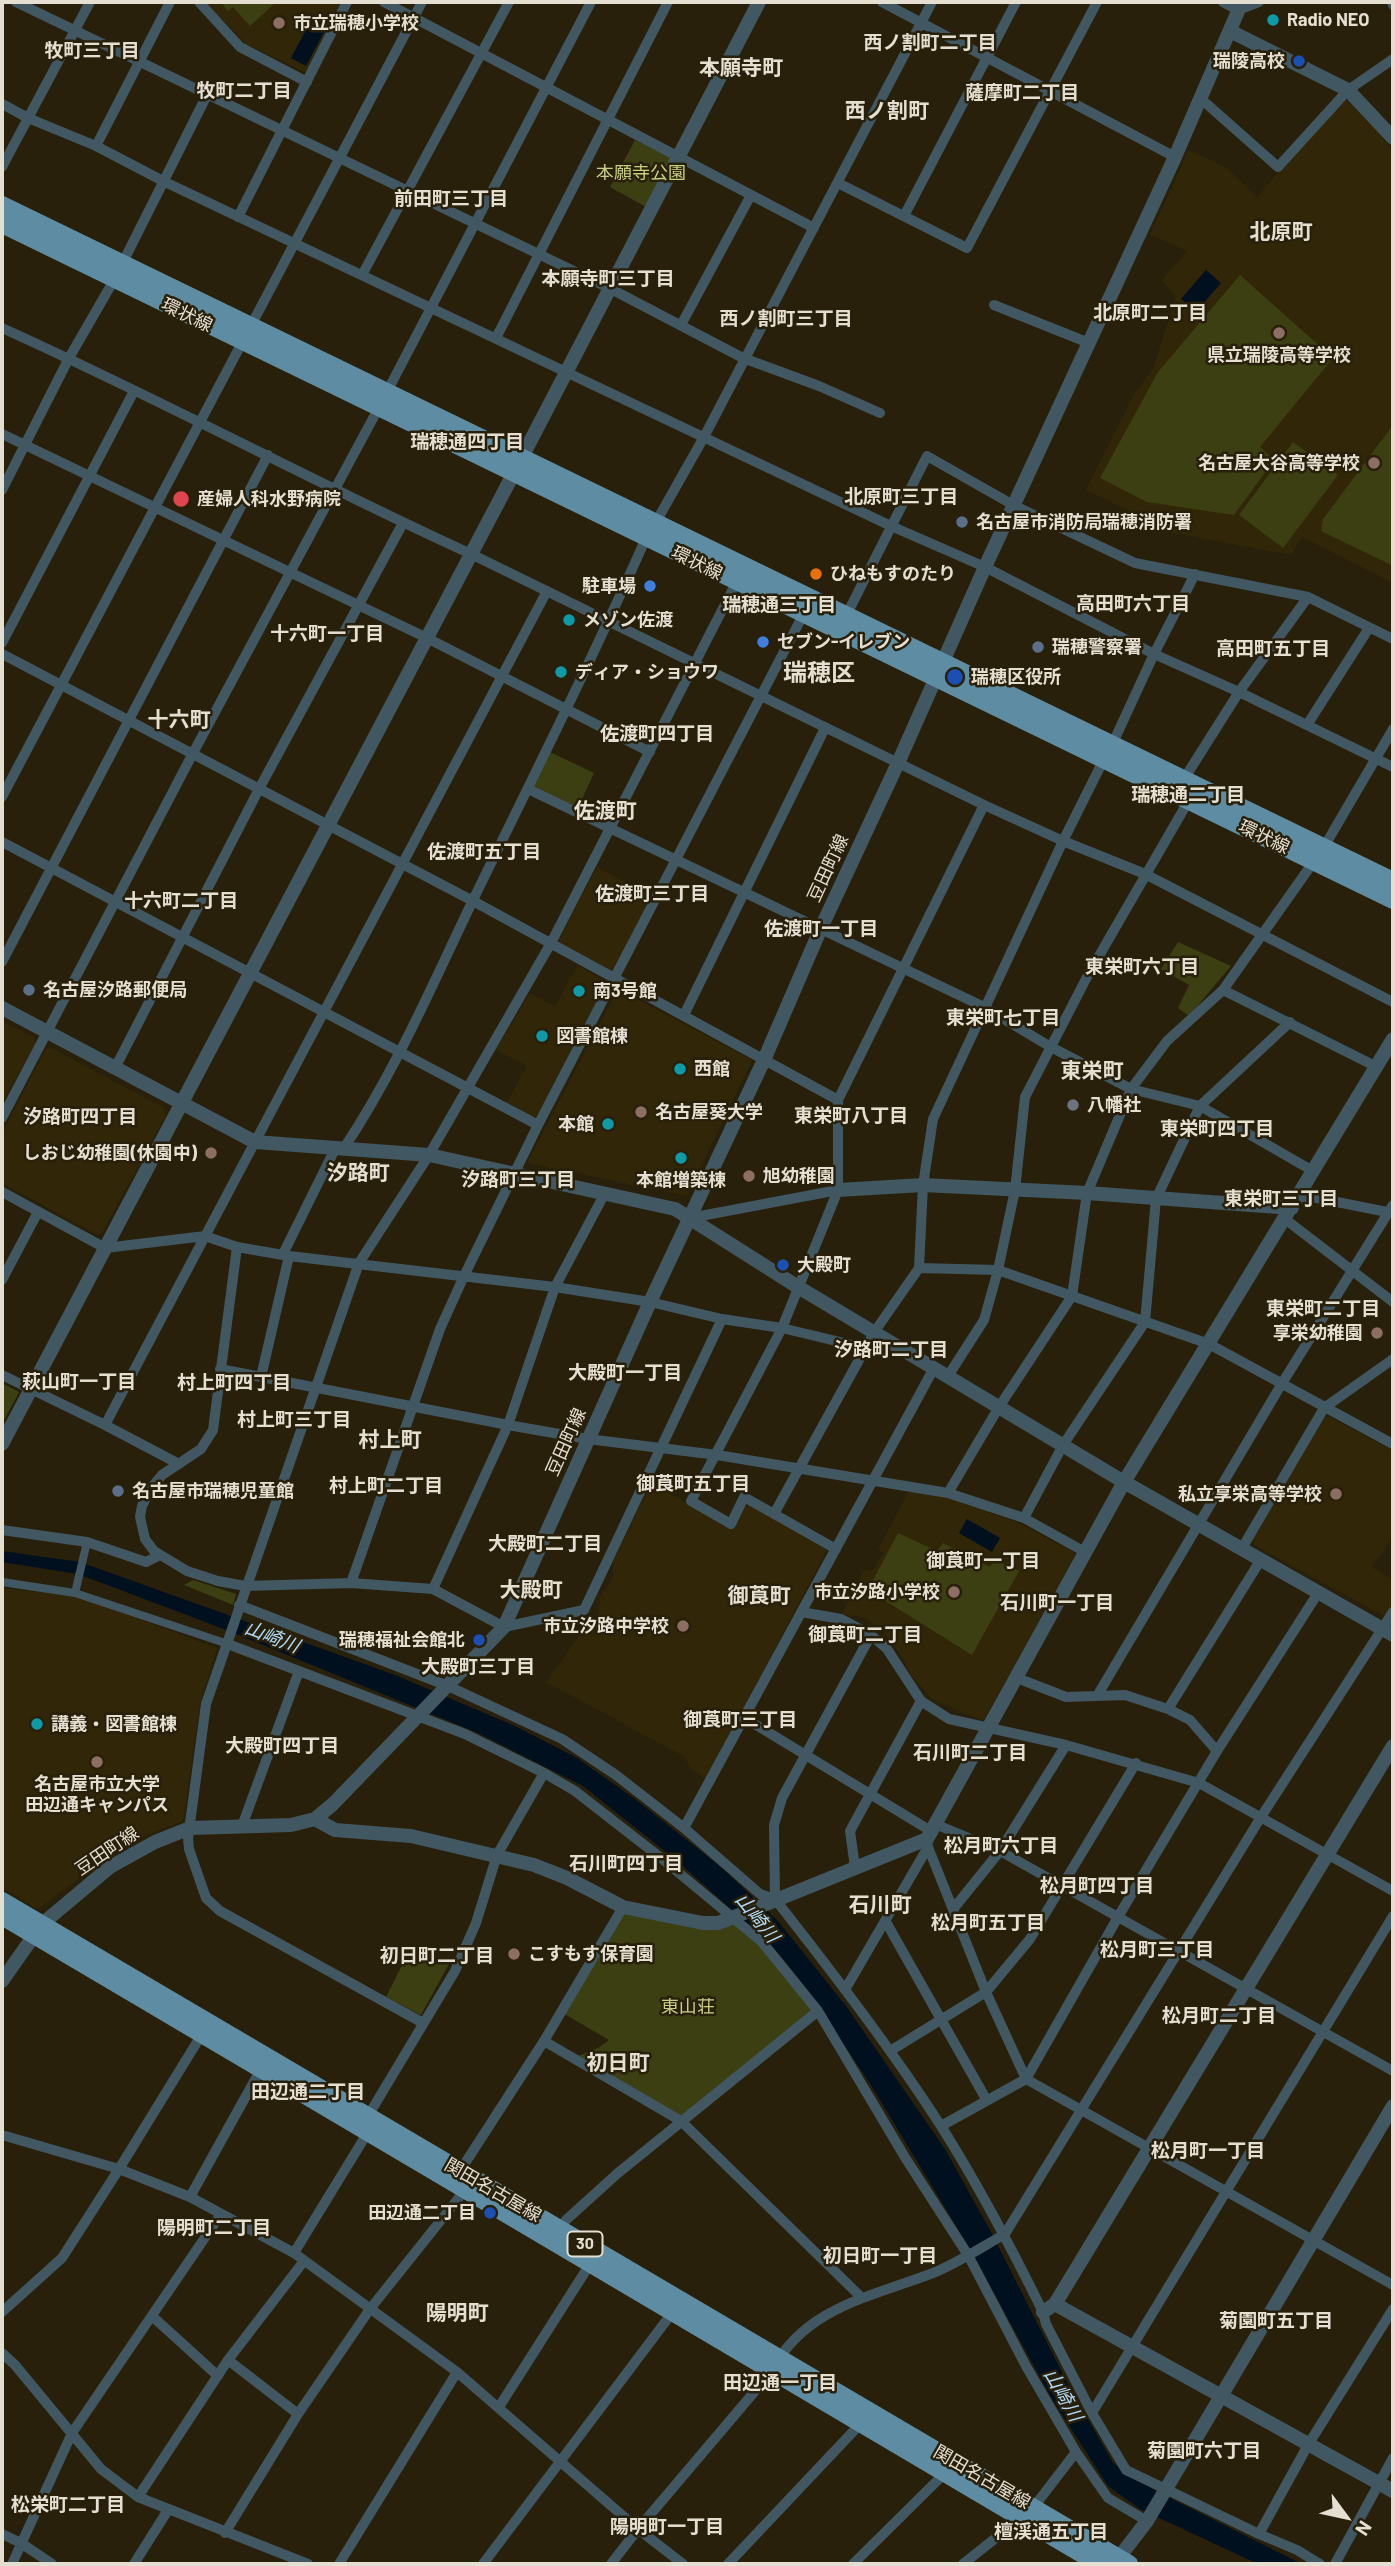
<!DOCTYPE html>
<html>
<head>
<meta charset="utf-8">
<style>
  body { margin:0 }
  #map { position:relative; width:1395px; height:2566px; overflow:hidden; background:#28200a; font-family:Barlow,sans-serif }
  canvas { display:block }
  .frame { position:absolute; inset:0; border:4px solid #e5dfd2; pointer-events:none }
  .north { position:absolute; left:1311px; top:2482px; width:70px; height:70px; -webkit-text-stroke:5px #28200a; paint-order:stroke; rotate:123deg; font-size:19px; font-weight:700; line-height:28px; text-align:center; color:#e5dfd2 }
  .north::after { content:''; display:block; margin:auto; width:24px; height:32px; background:#e5dfd2; clip-path:polygon(50% 0,100% 100%,50% 72%,0 100%) }
</style>
</head>
<body>
<div id="map">
<canvas width="1395" height="2566"></canvas>
<div class="frame"></div>
<div class="north">N</div>
</div>
<script>
const ctx = document.querySelector('canvas').getContext('2d');
ctx.lineJoin = 'round';
function paint(path, color) { ctx.fillStyle = color; ctx.fill(path, 'evenodd'); }
function strokePath(path, color, width, dash) { ctx.strokeStyle = color; ctx.lineWidth = width; ctx.lineCap = dash ? 'butt' : 'round'; ctx.setLineDash(dash || []); ctx.stroke(path); }
function drawText(font, color, halo, rows, align = 'center') {
  ctx.font = font + ' Barlow,"Noto Sans JP",sans-serif'; ctx.lineWidth = 5; ctx.setLineDash([]); ctx.textBaseline = 'middle'; ctx.strokeStyle = halo; ctx.fillStyle = color; for (const [text, x, y, turn = 0] of rows) {
    ctx.save(); ctx.translate(x, y); ctx.rotate((+turn || 0) * Math.PI / 180); ctx.textAlign = isNaN(turn) ? turn : align; if (halo) ctx.strokeText(text, 0, 0); ctx.fillText(text, 0, 0); ctx.restore();
  }
}
paint(new Path2D(`
  M205,2H344L306,73L246,44Z
  M1342,99L1346,100L1377,130L1393,152V583L1302,537L1291,555L1147,528V520L1086,490L1135,393L1153,369L1176,297L1162,280L1187,251L1150,235L1189,150L1227,168L1257,197Z
  M597,867L651,896L614,969L610,972L560,943L559,940Z
  M578,965L604,981L605,985L537,1116L532,1118L506,1104L527,1066L496,1050L530,993L555,1006Z
  M618,989L752,1060L687,1196L527,1163Z
  M2,1021L34,1037L36,1042L2,1103Z
  M51,1048L163,1107L166,1115L102,1233L98,1235L2,1183V1133L46,1049Z
  M1330,1417L1393,1451V1537L1372,1567L1393,1580V1604L1386,1617L1254,1545L1253,1540L1321,1419Z
  M651,1483L729,1527L744,1507L749,1505L827,1550L706,1779L690,1768L685,1757L546,1682L581,1633L578,1620L598,1616L600,1597L613,1577V1562Z
  M909,1491L946,1497L1021,1524L1073,1552L1075,1555L984,1720L962,1713L931,1698L911,1675L902,1656L879,1628L865,1618L842,1614L864,1570H873L883,1553L878,1549Z
  M2,1588L76,1596L217,1648L200,1704L183,1821L127,1843L38,1909L2,1888Z`), '#312608');
paint(new Path2D(`
  M221,2H276L250,26L233,7L228,11Z
  M635,140L672,158L646,207L610,187Z
  M1240,275L1333,358L1260,447L1274,460L1234,515L1147,502L1100,478L1158,372Z
  M1393,425V566L1321,531L1323,519Z
  M1293,442L1338,475L1283,548L1239,515Z
  M550,752L594,773L578,808L533,786Z
  M1178,942L1231,966L1189,1016L1178,1008L1189,985L1161,969Z
  M2,1383L19,1392L2,1424Z
  M898,1533L937,1551L943,1543L990,1567L994,1561L1003,1563L1019,1571L972,1655L868,1590Z
  M193,1580L236,1594L233,1605L184,1585Z
  M623,1907L703,1923L739,1915L818,2011L681,2121L573,2058L598,2048L609,2040L561,2012Z
  M409,1951L450,1962L421,2015L386,1997Z`), '#3b3f11');
paint(new Path2D(`
  M309,24L324,32L306,66L291,58Z
  M1206,270L1221,283L1196,312L1181,299Z
  M967,1519L1000,1538L992,1552L959,1533Z
  M2,1551L80,1562L395,1675L515,1726L577,1758L635,1799L722,1868L778,1921L846,2006L945,2149L991,2232L1069,2386L1113,2463L1156,2491L1302,2564H1258L1140,2509L1108,2486L1052,2399L970,2249L871,2085L806,1988L779,1954L751,1927L676,1860L583,1786L478,1733L224,1629L78,1574L2,1562Z`), '#00101f');
strokePath(new Path2D(`
  M2,1582L75,1593L225,1643
  M75,1593L87,1542`), '#415762', 8);
strokePath(new Path2D(`
  M16,2L611,289L743,358L819,386L880,413
  M199,2L240,47L307,82
  M384,2L814,228
  M882,2L1175,157
  M1223,2L1238,10L1259,2
  M1392,2L1393,5
  M1200,98L1278,167L1348,90L1393,59
  M2,104L28,118L96,146L165,182L891,526L985,567L1154,654L1239,692L1393,767
  M96,146L170,2
  M2,167L90,2
  M838,183L967,248L1097,2
  M904,216L1016,2
  M238,217L347,2
  M362,275L509,2
  M994,305L1089,343
  M681,325L751,195
  M2,328C160,399 313,482 471,554L984,805L1063,841L1145,874L1393,1002
  M496,338L668,2
  M2,434L427,638L650,752
  M2,490L69,358L114,280L207,95
  M656,522L704,437L932,2
  M846,616L927,456L1015,506L1135,563L1308,597L1393,639
  M2,643L134,391
  M2,654L473,901L838,1100
  M1307,725L1369,628
  M1112,745L1154,654L1195,574
  M1104,759L1063,841L933,1119L923,1185L919,1268L998,1270L1209,1344L1393,1444
  M1184,779L1239,692L1308,597
  M528,789L984,1007L1049,1046L1131,1089L1200,1106L1313,1171
  M2,797L422,2
  M2,842L538,1125
  M2,962L268,455
  M1223,990L1377,1067
  M684,1015L825,728
  M115,1068L259,789L403,523
  M2,1118L192,755L378,409L591,2
  M344,1148C396,1070 433,983 474,898C532,779 592,660 646,538
  M2,1192L105,1248L205,1236L237,1247L289,1256L555,1287L650,1302L722,1319L782,1328L865,1348
  M1299,1197H1312L1392,1213
  M690,1218L838,1190
  M1285,1219L1393,1302
  M237,1247L213,1430L201,1449L162,1475L152,1487L142,1506L140,1517L145,1539L154,1551L187,1571L218,1581L245,1586L351,1583L433,1589L504,1627L584,1610L722,1319
  M283,1254L336,1147
  M2,1280L38,1212
  M220,1369L508,1425L588,1439L717,1455L948,1493L1024,1518L1085,1552
  M2,1375L105,1425L179,1464
  M948,1376L984,1320L998,1270L1015,1190L1025,1097L1088,975L1189,800
  M261,1377L289,1256
  M105,1425L547,591
  M948,1493L999,1407L1072,1296L1087,1193L1131,1089L1167,1041L1223,990L1324,847L1393,729
  M774,1514L875,1331L919,1268
  M1024,1518L1063,1445L1145,1322L1156,1199L1200,1106L1290,1022
  M2,1530L87,1542L146,1562L160,1555
  M836,1549L744,1497L731,1524L691,1501L782,1328L838,1190V1100L984,805
  M1241,1550L1324,1408L1393,1359
  M351,1583L440,1329L464,1276L538,1125L803,615
  M433,1589L508,1425L555,1287L605,1193
  M239,1605L448,1686L562,1739L616,1775L684,1828L760,1894L775,1899C833,1973 890,2047 941,2126C979,2186 1012,2249 1043,2312L1046,2324L1092,2413L1126,2470L1259,2534L1297,2550L1320,2564
  M801,1612L841,1619L871,1635L887,1649L921,1701L949,1719L1066,1745L1199,1783L1393,1891
  M225,1643L465,1734L544,1773L575,1791L661,1858L762,1942L818,2011L906,2159L968,2255L1026,2366L1076,2452L1108,2498L1147,2521
  M1017,1678L1066,1697L1125,1695L1168,1709L1190,1720L1217,1751
  M1097,1696L1281,1385L1393,1205
  M1168,1709L1260,1561
  M743,1717L931,1831
  M935,1824L1000,1851L1393,2071
  M242,1826L299,1671
  M684,1828L934,1368
  M927,1839L928,1847L986,1992L1026,2079L1393,2285
  M855,1867L850,1831L921,1701
  M775,1899L774,1825L782,1798L871,1635
  M954,1908L1000,1851L1066,1745
  M886,1922L986,2099
  M846,1988L928,1847
  M423,2023L220,1911L206,1898L189,1849L188,1838L206,1704L359,1263L429,1155L551,943L736,583
  M544,2041L681,2121L862,2298
  M890,2051L986,1992L1030,1939L1136,1763
  M368,2116L455,1971L476,1923L497,1855L544,1773
  M941,2126L1026,2079L1118,1917L1217,1751L1318,1593
  M2,2135L119,2169L190,2197L294,2253L457,2372L638,2529L683,2564
  M460,2171L544,2041L623,1907
  M190,2197L261,2069
  M558,2233L566,2220L618,2173L818,2011
  M294,2253L368,2132
  M2,2312L62,2258L119,2169L202,2034
  M152,2316L218,2376
  M2,2353L15,2365L101,2469L138,2497L308,2564
  M228,2360L298,2414
  M499,2407L590,2264
  M1092,2413L1393,1916
  M138,2497L228,2360L304,2261
  M1033,2508L1076,2452
  M225,2533L298,2414L370,2309L465,2190
  M2,2534L21,2543L52,2564
  M1259,2534L1308,2445L1393,2309
  M12,2564L72,2433L221,2214
  M134,2564L168,2510
  M339,2564L457,2372
  M483,2564L675,2309
  M611,2564L638,2529L772,2371C803,2308 873,2296 933,2273C958,2263 982,2247 1005,2234L1261,1817L1393,1612
  M728,2564L864,2420
  M853,2564L945,2473
  M963,2564L1021,2518
  M1335,2564L1393,2458`), '#415762', 10);
strokePath(new Path2D(`
  M1230,31L1348,90L1393,138
  M2,1008L255,1142L429,1155L675,1209L798,1287L1124,1482L1393,1635
  M838,1190L923,1185L1087,1193L1292,1208
  M2,1444L507,486L759,2
  M315,1819L335,1830L411,1836L534,1865L567,1878L623,1907L703,1923H718L739,1915L927,1839L1124,1482L1393,1039
  M2,1981L42,1924L110,1867L155,1842L190,1828L291,1825L315,1819L333,1804L504,1627L650,1302L764,1060L821,928L898,763L985,567L1175,157L1242,2
  M1055,2304L1393,2491
  M1043,2312L1055,2304L1393,1746
  M1114,2564L1147,2521L1393,2106`), '#415762', 14);
strokePath(new Path2D(`
  M2,205L1393,881
  M2,224L1393,900
  M2,1901L1129,2564
  M2,1916L1099,2564`), '#5e8da3', 18);
for (const [x, y, r, color] of [
  [1273,20,7,"#0f9aa8"],
  [279,23,7,"#8d6e63"],
  [1299,61,7,"#1a4fb4"],
  [1279,333,7,"#8d6e63"],
  [1374,463,7,"#8d6e63"],
  [181,499,9,"#e0444e"],
  [962,522,7,"#5c6f8a"],
  [816,574,7,"#e8710a"],
  [650,586,7,"#3f7fe0"],
  [569,620,7,"#0f9aa8"],
  [763,642,7,"#3f7fe0"],
  [1038,647,7,"#5c6f8a"],
  [561,672,7,"#0f9aa8"],
  [955,677,9,"#1a4fb4"],
  [29,990,7,"#5c6f8a"],
  [579,991,7,"#0f9aa8"],
  [542,1036,7,"#0f9aa8"],
  [680,1069,7,"#0f9aa8"],
  [1073,1105,7,"#6b7280"],
  [641,1112,7,"#8d6e63"],
  [608,1124,7,"#0f9aa8"],
  [211,1153,7,"#8d6e63"],
  [681,1158,7,"#0f9aa8"],
  [749,1176,7,"#8d6e63"],
  [783,1265,7,"#1a4fb4"],
  [1377,1333,7,"#8d6e63"],
  [118,1491,7,"#5c6f8a"],
  [1336,1494,7,"#8d6e63"],
  [954,1592,7,"#8d6e63"],
  [683,1626,7,"#8d6e63"],
  [479,1640,7,"#1a4fb4"],
  [37,1724,7,"#0f9aa8"],
  [97,1762,7,"#8d6e63"],
  [514,1954,7,"#8d6e63"],
  [490,2213,7,"#1a4fb4"]
]) { const dot = new Path2D(); dot.arc(x, y, r, 0, 2 * Math.PI); ctx.fillStyle = color; ctx.fill(dot); strokePath(dot, '#28200a', 2.5); }
for (const [x, y, w] of [
  [585,2244,35]
]) { const box = new Path2D(); box.roundRect(x - w / 2, y - 12.5, w, 25, 5); ctx.fillStyle = '#28200a'; ctx.fill(box); strokePath(box, '#e5dfd2', 2); }
drawText('bold 16px', '#e5dfd2', null, [
  ["30",585,2244]
]);
drawText('bold 18px', '#e5dfd2', '#28200a', [
  ["Radio NEO",1287,20],
  ["市立瑞穂小学校",293,23],
  ["瑞陵高校",1285,61,"right"],
  ["県立瑞陵高等学校",1279,355,"center"],
  ["名古屋大谷高等学校",1360,463,"right"],
  ["産婦人科水野病院",197,499],
  ["名古屋市消防局瑞穂消防署",976,522],
  ["ひねもすのたり",830,574],
  ["駐車場",636,586,"right"],
  ["メゾン佐渡",583,620],
  ["セブン-イレブン",777,642],
  ["瑞穂警察署",1052,647],
  ["ディア・ショウワ",575,672],
  ["瑞穂区役所",971,677],
  ["名古屋汐路郵便局",43,990],
  ["南3号館",593,991],
  ["図書館棟",556,1036],
  ["西館",694,1069],
  ["八幡社",1087,1105],
  ["名古屋葵大学",655,1112],
  ["本館",594,1124,"right"],
  ["しおじ幼稚園(休園中)",197,1153,"right"],
  ["旭幼稚園",763,1176],
  ["本館増築棟",681,1180,"center"],
  ["大殿町",797,1265],
  ["享栄幼稚園",1363,1333,"right"],
  ["名古屋市瑞穂児童館",132,1491],
  ["私立享栄高等学校",1322,1494,"right"],
  ["市立汐路小学校",940,1592,"right"],
  ["市立汐路中学校",669,1626,"right"],
  ["瑞穂福祉会館北",465,1640,"right"],
  ["講義・図書館棟",51,1724],
  ["名古屋市立大学",97,1784,"center"],
  ["田辺通キャンパス",97,1805,"center"],
  ["こすもす保育園",528,1954],
  ["田辺通二丁目",476,2213,"right"]
], 'left');
drawText('18px', '#c7cf81', '#28200a', [
  ["本願寺公園",641,173],
  ["東山荘",688,2007]
]);
drawText('18px', '#e5dfd2', '#28200a', [
  ["環状線",187,315,26],
  ["環状線",697,563,26],
  ["環状線",1264,837,26],
  ["豆田町線",828,868,-65],
  ["豆田町線",566,1442,-66],
  ["豆田町線",107,1851,-34],
  ["関田名古屋線",493,2190,30],
  ["関田名古屋線",982,2477,30]
]);
drawText('bold 19px', '#e5dfd2', '#28200a', [
  ["西ノ割町二丁目",930,43],
  ["牧町三丁目",92,51],
  ["牧町二丁目",244,91],
  ["薩摩町二丁目",1022,93],
  ["前田町三丁目",451,199],
  ["本願寺町三丁目",608,279],
  ["北原町二丁目",1150,313],
  ["西ノ割町三丁目",786,319],
  ["瑞穂通四丁目",467,442],
  ["北原町三丁目",901,497],
  ["高田町六丁目",1133,604],
  ["瑞穂通三丁目",779,605],
  ["十六町一丁目",327,634],
  ["高田町五丁目",1273,649],
  ["佐渡町四丁目",657,734],
  ["瑞穂通二丁目",1188,795],
  ["佐渡町五丁目",484,852],
  ["佐渡町三丁目",652,894],
  ["十六町二丁目",181,901],
  ["佐渡町一丁目",821,929],
  ["東栄町六丁目",1142,967],
  ["東栄町七丁目",1003,1018],
  ["東栄町八丁目",851,1116],
  ["汐路町四丁目",80,1117],
  ["東栄町四丁目",1217,1129],
  ["汐路町三丁目",518,1180],
  ["東栄町三丁目",1281,1199],
  ["東栄町二丁目",1323,1309],
  ["汐路町二丁目",891,1350],
  ["大殿町一丁目",625,1373],
  ["萩山町一丁目",79,1382],
  ["村上町四丁目",234,1383],
  ["村上町三丁目",294,1420],
  ["御莨町五丁目",693,1484],
  ["村上町二丁目",386,1486],
  ["大殿町二丁目",545,1544],
  ["御莨町一丁目",983,1561],
  ["石川町一丁目",1057,1603],
  ["御莨町二丁目",865,1635],
  ["大殿町三丁目",478,1667],
  ["御莨町三丁目",740,1720],
  ["大殿町四丁目",282,1746],
  ["石川町二丁目",970,1753],
  ["松月町六丁目",1001,1846],
  ["石川町四丁目",626,1864],
  ["松月町四丁目",1097,1886],
  ["松月町五丁目",988,1923],
  ["松月町三丁目",1157,1950],
  ["初日町二丁目",437,1956],
  ["松月町二丁目",1219,2016],
  ["田辺通二丁目",308,2092],
  ["松月町一丁目",1208,2151],
  ["陽明町二丁目",214,2228],
  ["初日町一丁目",880,2256],
  ["菊園町五丁目",1276,2321],
  ["田辺通一丁目",780,2383],
  ["菊園町六丁目",1204,2451],
  ["松栄町二丁目",68,2505],
  ["陽明町一丁目",667,2527],
  ["檀渓通五丁目",1051,2532]
]);
drawText('italic 19px', '#b0daf8', '#28200a', [
  ["山崎川",272,1637,21],
  ["山崎川",757,1918,51],
  ["山崎川",1063,2395,60]
]);
drawText('bold 21px', '#e5dfd2', '#28200a', [
  ["本願寺町",741,68],
  ["西ノ割町",887,111],
  ["北原町",1281,232],
  ["十六町",179,720],
  ["佐渡町",605,811],
  ["東栄町",1092,1071],
  ["汐路町",358,1173],
  ["村上町",390,1440],
  ["大殿町",531,1590],
  ["御莨町",759,1596],
  ["石川町",880,1905],
  ["初日町",618,2063],
  ["陽明町",457,2313]
]);
drawText('bold 24px', '#e5dfd2', '#28200a', [
  ["瑞穂区",819,673]
]);
</script>
</body>
</html>
